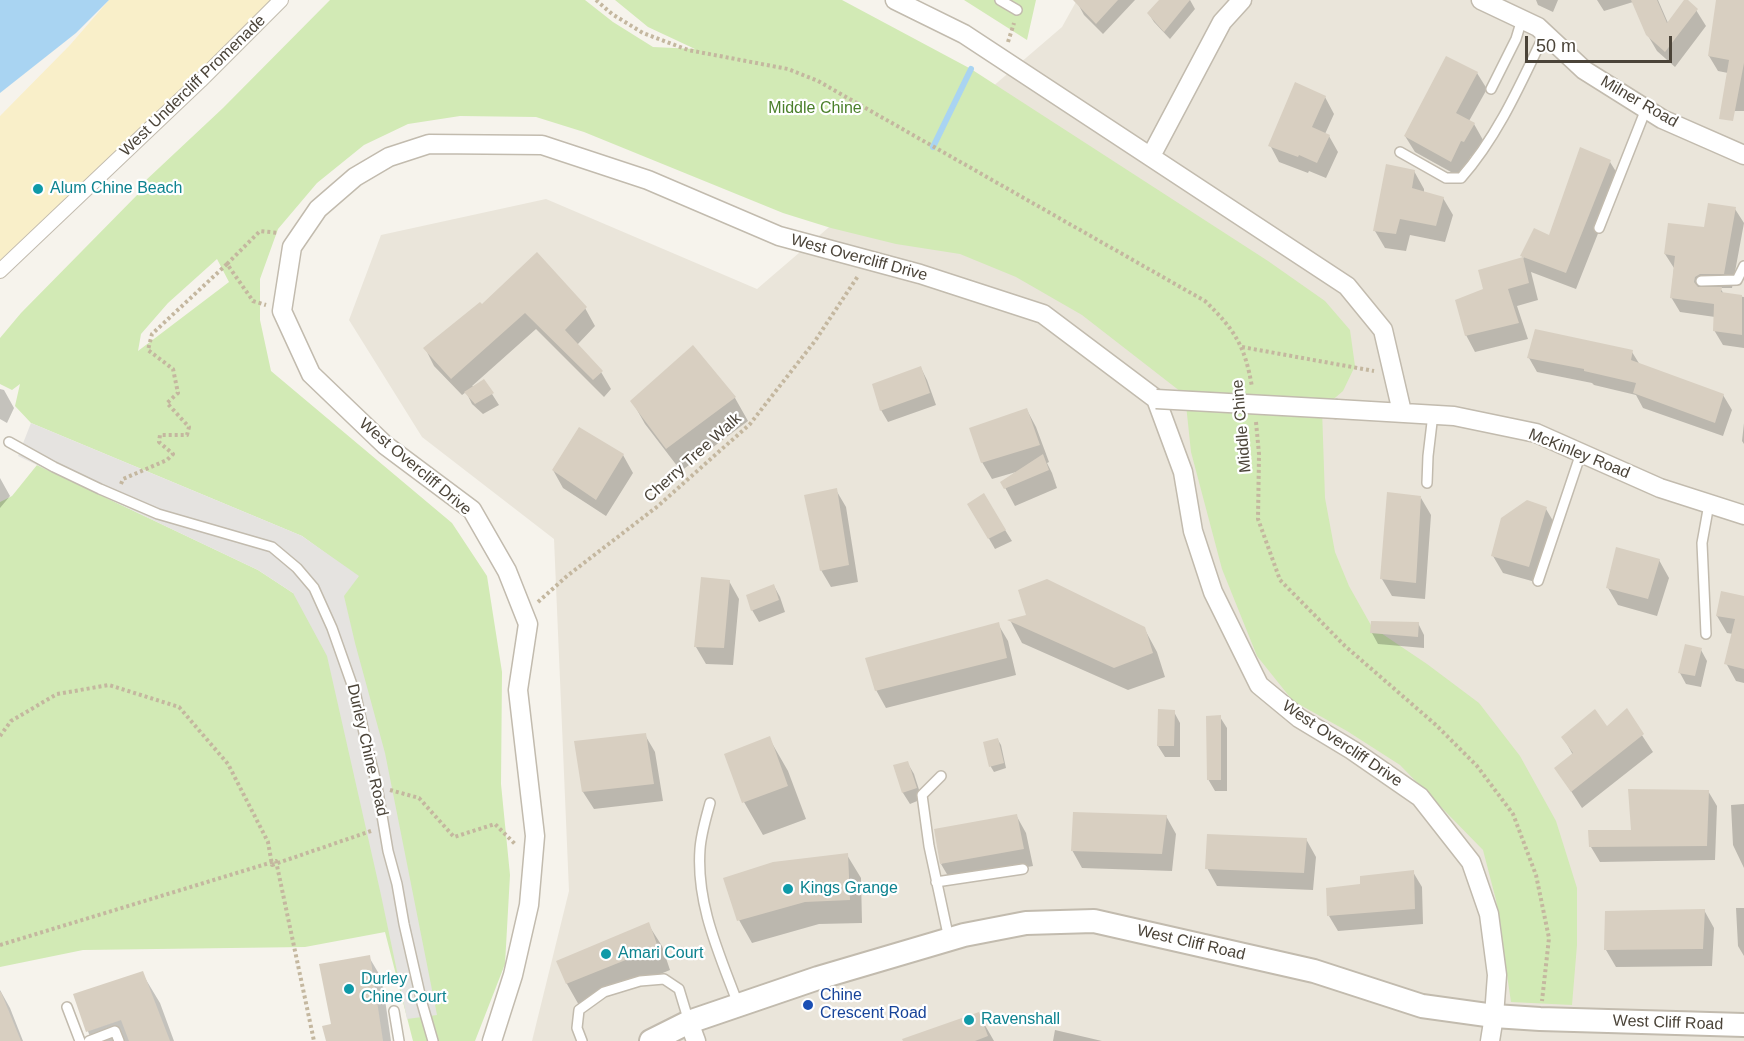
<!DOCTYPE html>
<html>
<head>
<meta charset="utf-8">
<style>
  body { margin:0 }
  #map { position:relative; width:1744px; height:1041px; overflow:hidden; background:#f6f3ec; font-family:Arial,sans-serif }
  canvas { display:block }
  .scale { position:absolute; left:1525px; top:36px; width:147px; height:27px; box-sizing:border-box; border:3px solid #4b4439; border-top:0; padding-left:8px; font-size:18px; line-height:21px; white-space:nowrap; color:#4b4439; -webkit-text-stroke:4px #fff; paint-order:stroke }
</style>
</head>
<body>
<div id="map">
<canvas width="1744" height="1041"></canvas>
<div class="scale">50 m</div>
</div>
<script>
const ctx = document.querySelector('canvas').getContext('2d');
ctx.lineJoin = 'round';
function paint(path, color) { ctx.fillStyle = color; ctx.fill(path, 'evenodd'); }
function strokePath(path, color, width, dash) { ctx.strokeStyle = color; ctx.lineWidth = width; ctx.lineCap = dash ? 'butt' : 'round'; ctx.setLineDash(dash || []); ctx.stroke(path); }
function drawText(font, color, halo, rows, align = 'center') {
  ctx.font = font + ' Arial,sans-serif'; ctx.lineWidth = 4.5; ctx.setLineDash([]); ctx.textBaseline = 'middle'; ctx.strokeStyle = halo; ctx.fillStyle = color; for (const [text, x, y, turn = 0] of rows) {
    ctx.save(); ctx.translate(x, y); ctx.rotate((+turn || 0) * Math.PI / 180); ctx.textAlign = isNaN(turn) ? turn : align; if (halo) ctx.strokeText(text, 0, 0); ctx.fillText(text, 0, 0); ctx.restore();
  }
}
paint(new Path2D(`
  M1077,0H1744V1041H532L569,891L554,539L422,437L349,320L381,235L546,199L757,289L1062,27Z`), '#eae5da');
paint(new Path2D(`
  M330,0H585L613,22L653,47L695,49L648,27L615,0H842L971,69L1268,261L1325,301L1350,330L1355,366L1343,391L1322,409L1325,498L1335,552L1349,586L1372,627L1427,664L1479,703L1520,756L1556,821L1577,888V945L1572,1005L1511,1002L1496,900L1483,850L1400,765L1347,731L1293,701L1257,656L1222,569L1191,452L1185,395L1082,315L1016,277L960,254L896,244L831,228L783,213L584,132L536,117L460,116L408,124L364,145L317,183L278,229L260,279V320L271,371L452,523L487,576L502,672L501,784L510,875L505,964L475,1041H413L385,932L305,947L83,950L0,967V502L12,496L37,465L258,570L293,593L358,577L302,536L31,423L15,406L20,384L12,390L0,384V338L21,313L143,189L144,182L223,108ZM217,259L229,282L138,351L141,334L168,303Z
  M964,0H1036L1027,40Z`), '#d2eab5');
paint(new Path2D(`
  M109,0H274L250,24L0,262V116L70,45Z`), '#f9efc9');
paint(new Path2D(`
  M31,423L302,536L359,576L344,596L355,643L385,753L437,1015L407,1019L381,895L327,656L293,593L258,570L18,456Z`), '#e5e3e0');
paint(new Path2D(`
  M0,0H109L76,33L0,93Z`), '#a9d4f2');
paint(new Path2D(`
  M1081,0H1135L1103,34L1084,15L1078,4Z
  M1161,0H1190L1195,9L1170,39L1154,22L1149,14Z
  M1536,0H1558L1553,12L1538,5Z
  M1597,0H1658L1668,23L1686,0L1696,10L1706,26L1675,67L1657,51L1647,34L1633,2L1604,11Z
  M1718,0H1744V111H1734L1728,73L1718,71L1709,56Z
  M1477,73L1487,89L1469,121L1474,124L1483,140L1474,157L1471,156L1460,177L1415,152L1405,136Z
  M1325,97L1334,114L1325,134L1329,136L1338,152L1326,178L1309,171L1308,173L1279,162L1270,145Z
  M1610,162L1620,178L1576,289L1531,272L1538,300L1517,306L1528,339L1475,352L1466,335L1485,290L1480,271L1524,258L1522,256L1549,237Z
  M1414,171L1424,189V192L1443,198L1453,215L1445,242L1410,235L1406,251L1385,248L1375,231Z
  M1735,209L1744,223L1732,288H1720L1724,294L1744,297V348L1723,345L1714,330L1715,317L1680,312L1671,297L1674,268L1665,254Z
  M481,306L585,308L595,326L577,345L601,372L611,389L604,397L536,329L472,386L492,394L499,405L483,414L472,404L466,392L462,395L434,366L425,348Z
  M693,347L735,398L748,421L681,471L645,424L632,401Z
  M1632,352L1640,365L1723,395L1732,410L1723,436L1643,408L1636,395L1594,385L1592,383L1537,372L1529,358Z
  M921,368L927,380L936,405L888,422L881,410Z
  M0,389L4,390L14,408L7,423L0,419Z
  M1027,410L1036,427L1049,462L1047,463L1052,473L1057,488L1015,506L1002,482L1016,472L992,479L982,462Z
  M1744,423V444L1742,441Z
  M580,429L623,455L633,473L606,516L563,488L553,470Z
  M0,478L10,496L0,508Z
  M836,490L846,507L858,582L831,587L821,570Z
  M983,495L1012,541L995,549L969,504Z
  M1421,498L1431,515L1425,599L1392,596L1382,579Z
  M1546,509L1556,526L1539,583L1503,573L1493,556Z
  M1659,560L1669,578L1657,616L1618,605L1608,588Z
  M729,581L739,599L733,665L706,664L696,647Z
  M774,586L780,597L785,612L759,622L752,610Z
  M1744,598V683L1736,681L1726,663L1733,634L1727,633L1717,616Z
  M1010,620L1144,628L1157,652L1165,677L1128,690L1022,643Z
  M1418,623L1424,635V648L1378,644L1372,633Z
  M998,624L1008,641L1016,675L886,708L876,690Z
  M1701,650L1707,661L1701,687L1686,684L1680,673Z
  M1626,711L1653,752L1582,808L1556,768L1573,755L1563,737L1607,728Z
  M1174,712L1180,723V757H1165L1158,746Z
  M1220,717L1227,728V791H1215L1208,779Z
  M645,735L655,752L663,801L594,809L583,792L576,743Z
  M769,738L788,771L806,819L763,835L744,802Z
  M998,740L1001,745L1006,768L994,772L991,767L985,743Z
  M907,762L914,774L922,799L910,804L903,793L895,766Z
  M1708,791L1717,806L1715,860L1600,862L1591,847L1633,832Z
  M1744,804V868L1733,845L1731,805Z
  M1016,815L1026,833L1033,866L951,881L941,864Z
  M1166,816L1176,834L1172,871L1082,868L1072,850Z
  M1306,839L1316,857L1313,890L1217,886L1207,868Z
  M847,855L861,878L862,923L819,924L752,943L739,920Z
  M1413,872L1422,887L1423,924L1338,931L1329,916L1361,886Z
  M1736,908H1744V956L1738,946Z
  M1704,910L1714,928L1712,966L1616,967L1606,950Z
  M648,924L662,946L670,970L580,1007L567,984L558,962Z
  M369,957L382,979L391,1041H330L333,1026Z
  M142,973L160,1003L174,1041H93L89,1034L75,995Z
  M0,990L10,1008L23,1041H0Z
  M978,1013L994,1041H923Z
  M1055,1030L1102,1041H1053Z`), '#0003');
strokePath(new Path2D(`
  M933,147L971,69`), '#a9d4f2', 6);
paint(new Path2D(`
  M1073,0H1118L1096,24Z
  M1159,0H1190L1164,32L1147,13Z
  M1631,0H1657L1667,23L1684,0H1688L1698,9L1665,52L1646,35Z
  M1716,0H1744V63L1733,121L1719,119L1729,60L1708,56Z
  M1446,56L1478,72L1456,113L1475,123L1464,142L1461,141L1451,162L1404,136Z
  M1295,82L1326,96L1312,127L1330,135L1317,163L1299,155L1298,157L1268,146Z
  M1580,147L1611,160L1566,273L1523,257L1529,283L1508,289L1519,323L1465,336L1455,300L1483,289L1478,270L1523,257L1520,256L1534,228L1549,235Z
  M1386,164L1415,170L1412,188L1444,197L1436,226L1400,219L1396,234L1373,231Z
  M1708,203L1736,207L1724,274H1700L1695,277L1694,282L1698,287H1722L1721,292L1742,295V335L1713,331L1714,304L1670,298L1675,256L1664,254L1668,223L1704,227Z
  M537,252L587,307L565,330L603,371L593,380L525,313L451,379L423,348L480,302L482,304Z
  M1535,329L1633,350L1631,360L1724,394L1715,423L1633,393L1636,383L1584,371V369L1527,358Z
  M693,345L736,397L666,449L630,401Z
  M921,366L930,393L880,411L872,384Z
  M484,379L494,393L475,404L464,392Z
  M1027,408L1040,445L981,463L969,428Z
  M579,427L624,454L596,500L552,470Z
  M1043,454L1049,470L1004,489L1000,482Z
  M837,488L849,565L820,571L804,495Z
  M1387,492L1421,496L1416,583L1380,579Z
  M984,493L1006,530L988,539L967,504Z
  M1527,500L1547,507L1529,567L1491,556L1501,518Z
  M1616,547L1660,559L1648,599L1606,588Z
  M701,577L730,580L724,648L694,647Z
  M1047,579L1145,627L1153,653L1114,668L1007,620L1026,615L1018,590Z
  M774,584L779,600L751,611L746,595Z
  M1721,591L1744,596V669L1724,664L1735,619L1716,616Z
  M1371,621L1419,622L1418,637L1370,633Z
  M999,622L1007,658L875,691L865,658Z
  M1685,644L1702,648L1695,676L1678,673Z
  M1627,708L1644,734L1571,792L1554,768L1573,753L1561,737L1595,709L1607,726Z
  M1158,709L1175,710L1174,746H1157Z
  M1221,715V780H1207L1206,716Z
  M646,733L654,784L582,792L574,741Z
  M770,736L788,786L742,803L724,754Z
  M998,738L1004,763L989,767L983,742Z
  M908,761L917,788L902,793L893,765Z
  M1628,789L1709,790L1707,846L1589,847L1588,830H1631Z
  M1073,812L1167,815L1162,854L1071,851Z
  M1017,814L1024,849L940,864L934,829Z
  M1207,834L1307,838L1304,873L1205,869Z
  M848,853L850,900L805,902L737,921L723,878L773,862Z
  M1414,870L1415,909L1327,916L1326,888L1360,884V876Z
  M1705,909L1703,949L1604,950L1605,911Z
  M649,922L658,947L566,984L556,961Z
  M370,955L383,1041H326L322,1026L331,1024L319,964Z
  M143,971L170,1041H129L121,1020L86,1032L73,994Z
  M0,992H1L21,1041H0Z
  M979,1012L988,1036L975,1041H903L902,1039Z`), '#d8cfc1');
const service = new Path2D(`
  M1000,0L1017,10
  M1491,89L1516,39L1522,19
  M1400,152L1446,178H1461C1498,136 1521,83 1545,33
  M1599,228L1646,109
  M1701,281L1737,280L1744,266
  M9,442L54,467L100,489L158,514L272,547L297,568L314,588L332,628L356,696L366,742L377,786L388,851L397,884L404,924L422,1003L433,1041
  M1427,483L1428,456L1433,414
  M1538,581L1581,453
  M1706,634L1702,543L1709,504
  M941,776L922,795L929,846L949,939
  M710,803C706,818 701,834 700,849C696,904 719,953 738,1004
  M936,882L1023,869
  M67,1007L80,1041
  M394,1011L399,1041
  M89,1041L115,1031L119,1041
  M582,1041L577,1028L579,1010L604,992L640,981L664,979L679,989L689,1022`);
const pedestrian = new Path2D(`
  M0,271L200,81L281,0`);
const minor = new Path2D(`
  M895,0L964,34L1347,286L1383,330L1402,412
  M1481,0L1538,27L1584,70L1662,119L1744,155
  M1151,156L1222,22L1242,0
  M1337,409L1454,416L1536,433L1660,488L1744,515
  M689,1022L696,1041
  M492,1041L513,975L529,905L535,836L518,690L528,624L507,571L472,510L385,445L311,374L282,311L292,247L318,209L355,177L389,157L429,144L542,145L648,180L779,236L920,274L1043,314L1156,399L1183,472L1193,531L1213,592L1259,685L1299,718L1352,750L1420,797L1471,862L1489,914L1497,975L1494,1016L1490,1041`);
const tertiary = new Path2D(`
  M651,1041L689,1022L818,978L964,935L1026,923L1094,921L1314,971L1422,1006L1494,1016L1540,1019L1744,1025`);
strokePath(service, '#c2bbae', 12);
strokePath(pedestrian, '#c2bbae', 16);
strokePath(minor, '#c2bbae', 21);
strokePath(tertiary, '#c2bbae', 26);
strokePath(new Path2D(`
  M596,0L612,14L643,33L688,50L788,69L818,81L1205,301C1235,330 1245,346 1252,387
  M1008,42L1014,23
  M227,264L260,231L279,233
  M1242,347L1374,371
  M1256,422L1259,454L1258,519L1280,580L1345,646L1436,725L1477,766L1513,814L1536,875L1549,938L1542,1001
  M121,484L123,479L167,460L173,454L159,442L160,435H187L189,427L167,403L178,393L173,369L148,350L152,334L227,264L253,301L266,305
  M538,602L567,576L658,506L750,424L815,341L858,276
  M0,736L11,721L57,694L109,685L179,707L228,764L268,842L272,865L371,831
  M390,790L419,798L454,837L495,824L515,844
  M0,945L276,861L314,1041`), '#c4b79f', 4, [3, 3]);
strokePath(service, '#fff', 9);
strokePath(pedestrian, '#fff', 14);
strokePath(minor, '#fff', 18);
strokePath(tertiary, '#fff', 22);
const minorBridge = new Path2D(`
  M1156,399L1337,409`);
strokePath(minorBridge, '#c2bbae', 21, []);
strokePath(minorBridge, '#fff', 18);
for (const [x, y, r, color] of [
  [38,189,6,"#0f9aa8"],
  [788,889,6,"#0f9aa8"],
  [606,954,6,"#0f9aa8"],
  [349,989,6,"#0f9aa8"],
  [808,1005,6,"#1a4fb4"],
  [969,1020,6,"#0f9aa8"]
]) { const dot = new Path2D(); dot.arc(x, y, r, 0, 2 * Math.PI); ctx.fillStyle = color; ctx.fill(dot); strokePath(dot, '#fff', 2); }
drawText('16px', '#4b4439', '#fff', [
  ["West Undercliff Promenade",193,86,-44],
  ["Milner Road",1639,102,30],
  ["West Overcliff Drive",859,258,15],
  ["Middle Chine",1242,426,-95],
  ["McKinley Road",1579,454,22],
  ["Cherry Tree Walk",693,458,-42],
  ["West Overcliff Drive",415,467,40],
  ["West Overcliff Drive",1342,744,34],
  ["Durley Chine Road",367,750,77],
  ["West Cliff Road",1191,943,13],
  ["West Cliff Road",1668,1023,2]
]);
drawText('16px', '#4a7f2a', '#fff', [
  ["Middle Chine",815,109]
]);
drawText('16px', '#0d838f', '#fff', [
  ["Alum Chine Beach",50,189],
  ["Kings Grange",800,889],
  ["Amari Court",618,954],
  ["Durley",361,980],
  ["Chine Court",361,998],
  ["Ravenshall",981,1020]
], 'left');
drawText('16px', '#164399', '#fff', [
  ["Chine",820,996],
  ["Crescent Road",820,1014]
], 'left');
</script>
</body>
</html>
